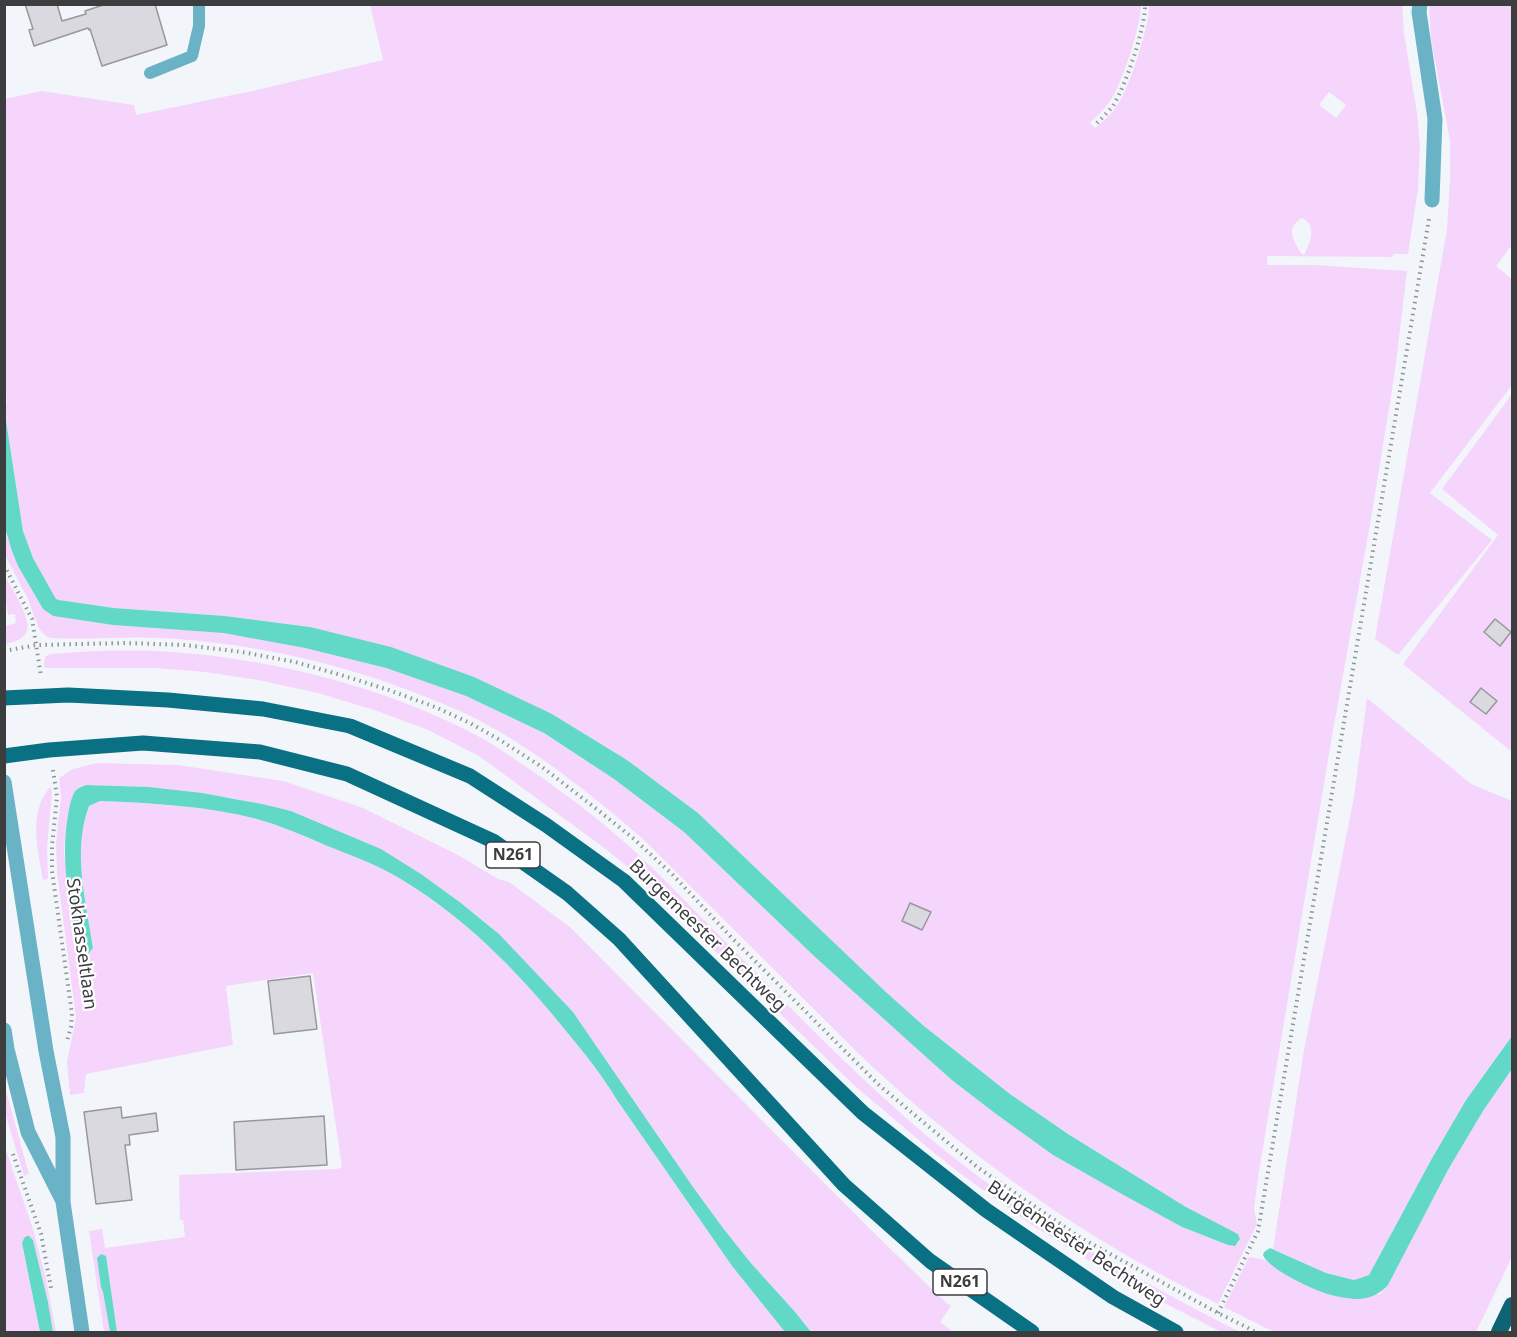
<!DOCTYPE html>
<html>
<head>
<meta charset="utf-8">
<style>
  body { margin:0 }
  #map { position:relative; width:1517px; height:1337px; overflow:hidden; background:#f2f6fa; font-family:"Noto Sans",sans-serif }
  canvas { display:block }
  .frame { position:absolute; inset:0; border:6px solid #3c3d3f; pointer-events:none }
</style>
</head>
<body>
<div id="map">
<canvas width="1517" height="1337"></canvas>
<div class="frame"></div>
</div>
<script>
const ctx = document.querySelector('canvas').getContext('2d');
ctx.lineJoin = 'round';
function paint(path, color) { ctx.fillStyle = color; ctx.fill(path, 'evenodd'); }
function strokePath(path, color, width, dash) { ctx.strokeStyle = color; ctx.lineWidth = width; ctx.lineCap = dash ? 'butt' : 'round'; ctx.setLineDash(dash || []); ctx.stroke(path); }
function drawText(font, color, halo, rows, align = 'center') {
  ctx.font = font + ' "Noto Sans",sans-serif'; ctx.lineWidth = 4.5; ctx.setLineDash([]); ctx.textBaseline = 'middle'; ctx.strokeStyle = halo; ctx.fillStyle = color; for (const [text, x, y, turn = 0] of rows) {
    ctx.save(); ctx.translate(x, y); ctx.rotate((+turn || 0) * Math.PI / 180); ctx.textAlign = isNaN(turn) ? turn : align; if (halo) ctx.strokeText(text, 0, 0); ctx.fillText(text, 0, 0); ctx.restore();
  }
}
paint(new Path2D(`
  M370,5H1141C1141,25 1123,80 1112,98C1106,108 1098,115 1090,123L1095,128C1103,121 1112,114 1118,104C1129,88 1150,24 1149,5H1402L1404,34L1417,113L1420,145L1418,189L1408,254H1393V257L1267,256V265H1315L1407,271L1395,371L1372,513L1331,742L1259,1171L1254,1208L1257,1224L1218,1304C1185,1287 1152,1271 1121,1252C1026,1196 939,1130 859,1054L642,838C593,796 541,754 484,723C466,713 446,705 426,697C342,663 252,643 161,638C125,636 88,640 52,638L47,637L39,629L27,597L6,557L4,554V525L7,536L18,566L43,609L53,616L113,625L223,633L305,648L386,668L466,696L544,733L614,779L684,832L814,956L916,1048L953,1081L996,1114L1053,1155L1182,1227L1228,1245L1232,1246L1238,1243L1240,1239L1238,1234L1186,1207L1068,1134L1010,1094L924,1026L887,993L698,813L627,760L552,714L310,627L225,616L114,608L59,600L56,599L33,558L23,531L5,414V404L7,403L4,384L5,99L42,91L134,105L136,115L257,90L383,60ZM1329,92L1346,105L1336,118L1319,105ZM1302,218C1318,226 1310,243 1304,255L1301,253C1293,239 1285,229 1302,218Z
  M1429,5H1512V245L1496,266L1512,279V385L1430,493L1492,540L1398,655L1375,639L1447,229L1450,179V141L1431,39Z
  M1512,394V752L1403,664L1498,535L1442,489Z
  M4,575C11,586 34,622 26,633C22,640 12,643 5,644V626L16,623L15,614L8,615L5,595Z
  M94,651C115,651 136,650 156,651C261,656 381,685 474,734C494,744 513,758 532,771C566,794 599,819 630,847C659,873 686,902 713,929C776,993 838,1058 905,1117C1005,1206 1122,1272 1240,1332H1221L1145,1293L1106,1271L1032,1225L961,1174L927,1147L855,1086L629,868L603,847L479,756L428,730L377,711L318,693L258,680L205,672L156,668H47L44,667L45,657L50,654Z
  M1367,698L1471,784L1512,801V1036L1466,1100L1431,1160L1369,1275L1354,1280L1326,1273L1273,1249L1304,1050L1354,797Z
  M97,763L178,765L283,781L363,808L460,856L498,879L509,882L570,927L868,1227L942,1299L951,1306L940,1322L953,1332H811L796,1313L750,1262L723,1228L693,1187L573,1012L490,926L461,903L421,874L381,849L291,811L232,798L149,787L86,785L81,787L69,811L66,825L64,853L77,951L93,948C86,901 72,851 89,806L100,801C153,803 206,806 257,819C281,826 303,835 325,845C347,854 371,862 392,874C461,914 517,969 566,1031C585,1054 602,1075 617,1100L732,1266L785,1332H117L113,1310L103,1292L110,1332H104L89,1231L102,1229L105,1248L185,1237L183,1220H180L179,1175L337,1169L342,1167L313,973L226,986L233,1045L86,1074L84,1093L70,1095L67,1062L76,1017L57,873L56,844L61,796L59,778L73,769Z
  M49,788H51L52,794L47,847L48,879L43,880C38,849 28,815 49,788Z
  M1512,1069V1257L1476,1332H1274L1224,1307L1249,1257L1266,1260L1282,1272L1308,1286L1330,1295L1380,1294L1388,1285L1448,1170L1483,1111Z
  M5,1087L29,1174L24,1176L5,1113Z
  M4,1144L33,1229L46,1279L56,1332H53L48,1302L33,1240C31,1236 28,1236 24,1238L22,1243L40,1332H5Z`), '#f6d5fc');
paint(new Path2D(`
  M5,414L23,531L33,558L56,599L59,600L114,608L225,616L310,627L391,647L474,677L552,714L627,760L698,813L887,993L924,1026L1010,1094L1068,1134L1186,1207L1238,1234L1240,1239L1235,1246L1228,1245L1182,1227L1120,1193L1053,1155L996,1114L953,1081L916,1048L814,956L684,832L614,779L544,733L466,696L386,668L305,648L223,633L113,625L53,616L43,609L18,566L12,551L4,525Z
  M86,785L149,787L202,793L262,804L291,811L381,849L421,874L461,903L499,934L573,1012L693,1187L723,1228L750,1262L796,1313L811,1332H785L732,1266L617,1100C602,1075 585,1054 566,1031C517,970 461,913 392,874C371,862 347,854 325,845C303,835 281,826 257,819C206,806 153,803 100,801L89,806C72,851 86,901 93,948L89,953C83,956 79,954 76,948C70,904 60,859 68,815C69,808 71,799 74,793C77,788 81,787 86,785Z
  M1512,1036V1069L1483,1111L1448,1170L1388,1285C1380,1294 1371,1298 1359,1299C1351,1299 1339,1297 1331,1295C1315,1291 1268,1269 1263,1255L1264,1252L1270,1248L1326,1273L1354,1280L1369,1275L1431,1160L1466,1100Z
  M27,1236H29L33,1240L48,1302L53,1332H40L22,1243L24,1238Z
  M101,1254L106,1256L117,1332H110L103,1292L101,1287L97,1258Z`), '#62d9c7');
const building = new Path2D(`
  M25,4H57L62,21L86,14L85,11L106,4H155L167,45L102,66L90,29L89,30L88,28L34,46L29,30L33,29Z
  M1495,619L1511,632L1500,646L1484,632Z
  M1481,688L1497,701L1486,714L1470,702Z
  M910,903L931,912L922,930L902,921Z
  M310,976L317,1029L274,1034L268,981Z
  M121,1107L122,1118L156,1113L158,1131L129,1135L130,1145H125L132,1200L96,1204L84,1112Z
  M324,1116L327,1165L236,1170L234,1122Z`);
paint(building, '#d9d9df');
strokePath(building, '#97979c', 1.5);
strokePath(new Path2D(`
  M1097,123C1102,118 1108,112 1113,106C1125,87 1146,27 1145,4
  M4,565L32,619L41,676
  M4,651L37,645L125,643L185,645L242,652L295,662L341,675L386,689L435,707L470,723L500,740L542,767L594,807L634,839L673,875L731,937L880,1086L977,1167L1081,1238L1218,1313L1256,1332
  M53,770L57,797L52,846V871L72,1014L71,1027L67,1041
  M13,1154L41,1234L51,1288
  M1218,1313L1258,1231L1429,219`), '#919497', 4, [1.5, 4.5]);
strokePath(new Path2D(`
  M150,73L192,56L199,26V4`), '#6ab2c5', 12);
strokePath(new Path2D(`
  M1420,4L1419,12L1435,119L1432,200`), '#6ab2c5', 15);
strokePath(new Path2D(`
  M4,782L46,1051L63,1137V1202L82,1332
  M4,1030L7,1049L28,1132L62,1199`), '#6ab2c5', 15);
strokePath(new Path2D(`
  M4,698L68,695L168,700L263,709L350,726L470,776L546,825L624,881L863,1113L986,1210L1113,1297L1176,1332
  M4,756L49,750L143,743L260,752L347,774L493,841L567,893L619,939L844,1185L930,1261L1032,1332`), '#0a7084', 15);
strokePath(new Path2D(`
  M1499,1332L1512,1305`), '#0e6374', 16);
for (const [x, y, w] of [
  [513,855,54],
  [960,1282,54]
]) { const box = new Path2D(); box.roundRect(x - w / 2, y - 13, w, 26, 4.5); ctx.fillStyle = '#fff'; ctx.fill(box); strokePath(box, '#3c3d3f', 1.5); }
drawText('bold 16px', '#3c3d3f', null, [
  ["N261",513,855],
  ["N261",960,1282]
]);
drawText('18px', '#3c3d3f', '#fff', [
  ["Burgemeester Bechtweg",707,936,44],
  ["Stokhasseltlaan",81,944,82],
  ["Burgemeester Bechtweg",1076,1244,34]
]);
</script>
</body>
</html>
